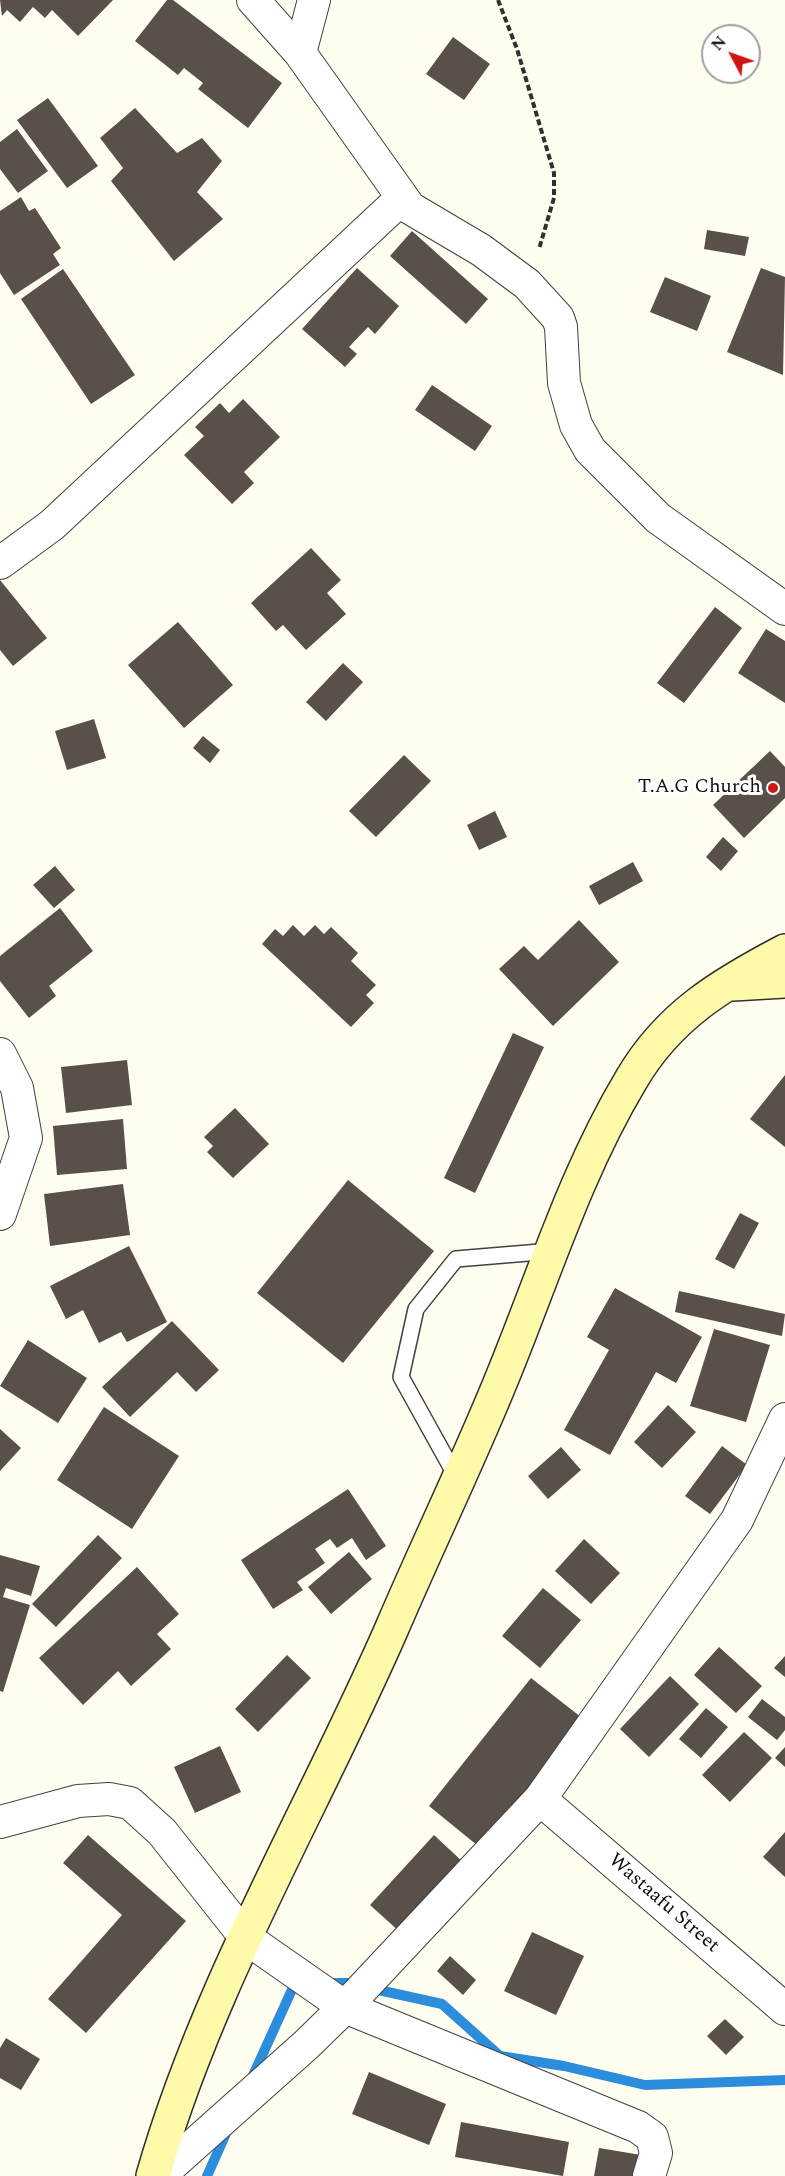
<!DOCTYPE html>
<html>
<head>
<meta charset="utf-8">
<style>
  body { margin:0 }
  #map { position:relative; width:785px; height:2176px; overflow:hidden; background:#fffdef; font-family:Spectral,serif }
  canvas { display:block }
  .north { position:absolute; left:701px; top:24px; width:60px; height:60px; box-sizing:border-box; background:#fff; border:2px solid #9f9f9f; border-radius:50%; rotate:311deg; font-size:16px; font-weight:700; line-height:24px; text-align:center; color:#0e0e0e }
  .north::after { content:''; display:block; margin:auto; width:21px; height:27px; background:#ce1616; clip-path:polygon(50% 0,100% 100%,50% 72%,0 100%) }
</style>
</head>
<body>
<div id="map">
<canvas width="785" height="2176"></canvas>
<div class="north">N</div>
</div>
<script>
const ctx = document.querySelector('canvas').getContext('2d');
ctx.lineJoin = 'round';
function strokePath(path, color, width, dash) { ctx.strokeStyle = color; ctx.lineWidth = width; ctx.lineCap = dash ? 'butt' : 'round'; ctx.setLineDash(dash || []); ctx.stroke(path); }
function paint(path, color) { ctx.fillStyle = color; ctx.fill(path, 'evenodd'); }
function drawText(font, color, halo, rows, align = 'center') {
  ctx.font = font + ' Spectral,serif'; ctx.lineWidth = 6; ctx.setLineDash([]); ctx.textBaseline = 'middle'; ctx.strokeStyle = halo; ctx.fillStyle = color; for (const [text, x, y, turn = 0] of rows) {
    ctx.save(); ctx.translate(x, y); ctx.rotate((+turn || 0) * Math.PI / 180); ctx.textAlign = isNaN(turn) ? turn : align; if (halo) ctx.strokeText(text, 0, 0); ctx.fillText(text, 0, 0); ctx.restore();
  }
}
strokePath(new Path2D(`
  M325,1983H347L442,2004L500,2056L564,2066L645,2085L785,2080
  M250,2082L295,1983H300
  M207,2176L228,2129`), '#2c8ddc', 10);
paint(new Path2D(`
  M0,0H113L78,36L52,10L45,18L33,7L20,22L7,10L2,16Z
  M167,0H173L282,83L248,128L198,89L203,83L184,68L178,75L135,41Z
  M453,37L490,64L464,100L426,74Z
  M48,98L98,166L67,188L17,120Z
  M135,108L177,153L202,138L222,161L197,192L223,219L174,261L111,181L123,168L100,138Z
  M17,129L48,171L18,193L0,169V142Z
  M21,197L29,211L35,208L61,248L53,254L60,265L14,295L0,273V211Z
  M707,230L749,237L745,256L704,249Z
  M412,231L488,299L466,324L390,256Z
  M357,268L399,306L375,334L368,327L349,347L357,354L345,367L302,329Z
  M761,268L785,277L783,375L727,352Z
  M63,269L135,375L91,404L21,299Z
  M665,277L711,296L697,331L650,312Z
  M432,385L492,426L475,451L415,410Z
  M243,399L280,437L244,472L254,483L232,504L184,455L204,436L195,427L220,403L229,413Z
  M311,548L341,580L327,593L346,614L306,650L283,625L276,631L251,603Z
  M0,580L47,638L13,666L0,650Z
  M715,607L742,628L684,703L657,683Z
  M178,622L233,685L184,728L128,665Z
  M766,629L785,641V703L738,673Z
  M343,663L363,682L326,721L306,702Z
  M94,719L106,758L67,770L55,731Z
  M203,736L220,750L210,763L193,748Z
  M770,751L785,767V798L744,838L713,805Z
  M404,755L431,781L376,837L349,811Z
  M495,811L507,837L479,850L467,825Z
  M723,837L738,851L721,871L706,857Z
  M633,862L643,881L599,905L589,886Z
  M55,866L75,890L54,908L33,885Z
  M60,908L93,951L49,986L56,996L29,1018L0,981V956Z
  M579,920L619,962L553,1026L499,969L524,946L538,960Z
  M293,925L304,936L315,925L324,934L331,927L358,953L351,961L376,985L366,995L374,1003L351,1027L262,944L275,929L283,936Z
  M513,1033L544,1047L475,1193L444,1178Z
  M127,1060L132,1105L66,1113L61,1067Z
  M785,1075V1147L750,1119Z
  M235,1108L269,1144L233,1178L207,1152L213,1146L204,1137Z
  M123,1119L127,1169L57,1175L53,1126Z
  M348,1180L434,1251L343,1363L257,1293Z
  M123,1184L130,1235L50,1246L44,1194Z
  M740,1213L759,1223L734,1269L715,1259Z
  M129,1246L167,1322L127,1342L121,1332L99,1343L83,1310L66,1319L50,1286Z
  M615,1288L702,1337L676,1383L656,1372L610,1455L564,1430L609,1350L587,1337Z
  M679,1291L785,1314L782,1336L675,1312Z
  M172,1321L219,1370L196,1392L177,1372L130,1417L102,1387Z
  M714,1329L770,1345L746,1422L690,1406Z
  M28,1340L87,1378L58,1423L0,1386Z
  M668,1405L696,1432L662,1468L634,1442Z
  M104,1407L179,1456L132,1529L57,1480Z
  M0,1429L21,1448L0,1471Z
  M722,1446L747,1465L710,1514L685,1496Z
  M561,1447L581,1470L548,1499L528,1476Z
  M348,1489L386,1546L366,1560L352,1538L337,1548L330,1539L315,1549L325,1563L297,1582L303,1590L273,1609L241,1560Z
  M98,1535L122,1558L56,1627L32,1604Z
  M584,1539L620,1573L591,1604L555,1571Z
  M349,1552L372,1579L331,1614L308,1587Z
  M0,1555L40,1566L31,1596L6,1588L3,1597L30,1605L3,1692L0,1691Z
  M137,1567L179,1614L157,1634L171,1649L131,1686L118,1671L83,1705L39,1658Z
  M543,1588L581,1620L540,1668L502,1636Z
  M719,1647L762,1686L736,1713L694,1675Z
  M287,1655L311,1678L258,1732L235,1709Z
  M785,1656V1677L774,1668Z
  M670,1676L699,1704L649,1757L620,1729Z
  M531,1678L586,1721L483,1850L429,1806Z
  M762,1699L785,1717V1730L777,1740L748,1717Z
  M706,1708L728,1727L701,1758L679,1739Z
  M744,1732L772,1758L730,1802L702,1775Z
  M220,1746L241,1792L195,1813L174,1767Z
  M785,1747V1767L775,1758Z
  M785,1832V1877L763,1857Z
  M88,1835L186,1921L86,2033L48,1999L122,1915L63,1863Z
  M434,1835L464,1863L401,1933L370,1905Z
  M532,1932L584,1956L556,2015L504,1991Z
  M450,1956L476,1980L463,1995L437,1971Z
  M725,2019L744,2037L726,2055L707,2036Z
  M6,2038L40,2059L21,2090L0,2078V2048Z
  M369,2072L446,2104L429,2145L352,2114Z
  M461,2122L569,2142L563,2176L455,2157Z
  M599,2148L641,2155L637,2176H594Z`), '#585049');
const lane = new Path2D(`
  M457,1478L401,1377L416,1309L456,1259L552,1251`);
const street = new Path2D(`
  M253,0L300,53L410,208L481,250L527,284L558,318L561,327L564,383L576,425L590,450L658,518L785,609
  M300,53L314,0
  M0,563L52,525L401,199
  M0,1054L17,1088L26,1138L0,1214
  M540,1799L785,2009
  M0,1822L78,1801L109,1799L130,1803L162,1832L246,1938L345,2007L638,2127L652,2137L656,2153L649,2176
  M159,2176L306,2045L345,2007L540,1799L737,1520L785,1419`);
const secondary = new Path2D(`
  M733,984L785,981
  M153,2176C208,1984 312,1811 392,1628C427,1546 466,1466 500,1383C542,1282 574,1175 631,1080C668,1016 722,984 785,951`);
strokePath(lane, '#414141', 18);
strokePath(street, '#414141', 34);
strokePath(secondary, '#303030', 36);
strokePath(new Path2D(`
  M498,0L517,49L554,173V198L539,249`), '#303030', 4, [6, 3]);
strokePath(lane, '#fff', 15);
strokePath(street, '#fff', 32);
strokePath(secondary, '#fffaaa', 33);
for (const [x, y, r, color] of [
  [773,788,6,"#ce1616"]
]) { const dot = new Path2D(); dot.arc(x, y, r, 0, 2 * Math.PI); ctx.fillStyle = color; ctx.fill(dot); strokePath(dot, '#fff', 2); }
drawText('20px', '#0e0e0e', '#fff', [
  ["T.A.G Church",761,788]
], 'right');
drawText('20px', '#0e0e0e', '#fff', [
  ["Wastaafu Street",663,1904,41]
]);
</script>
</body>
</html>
